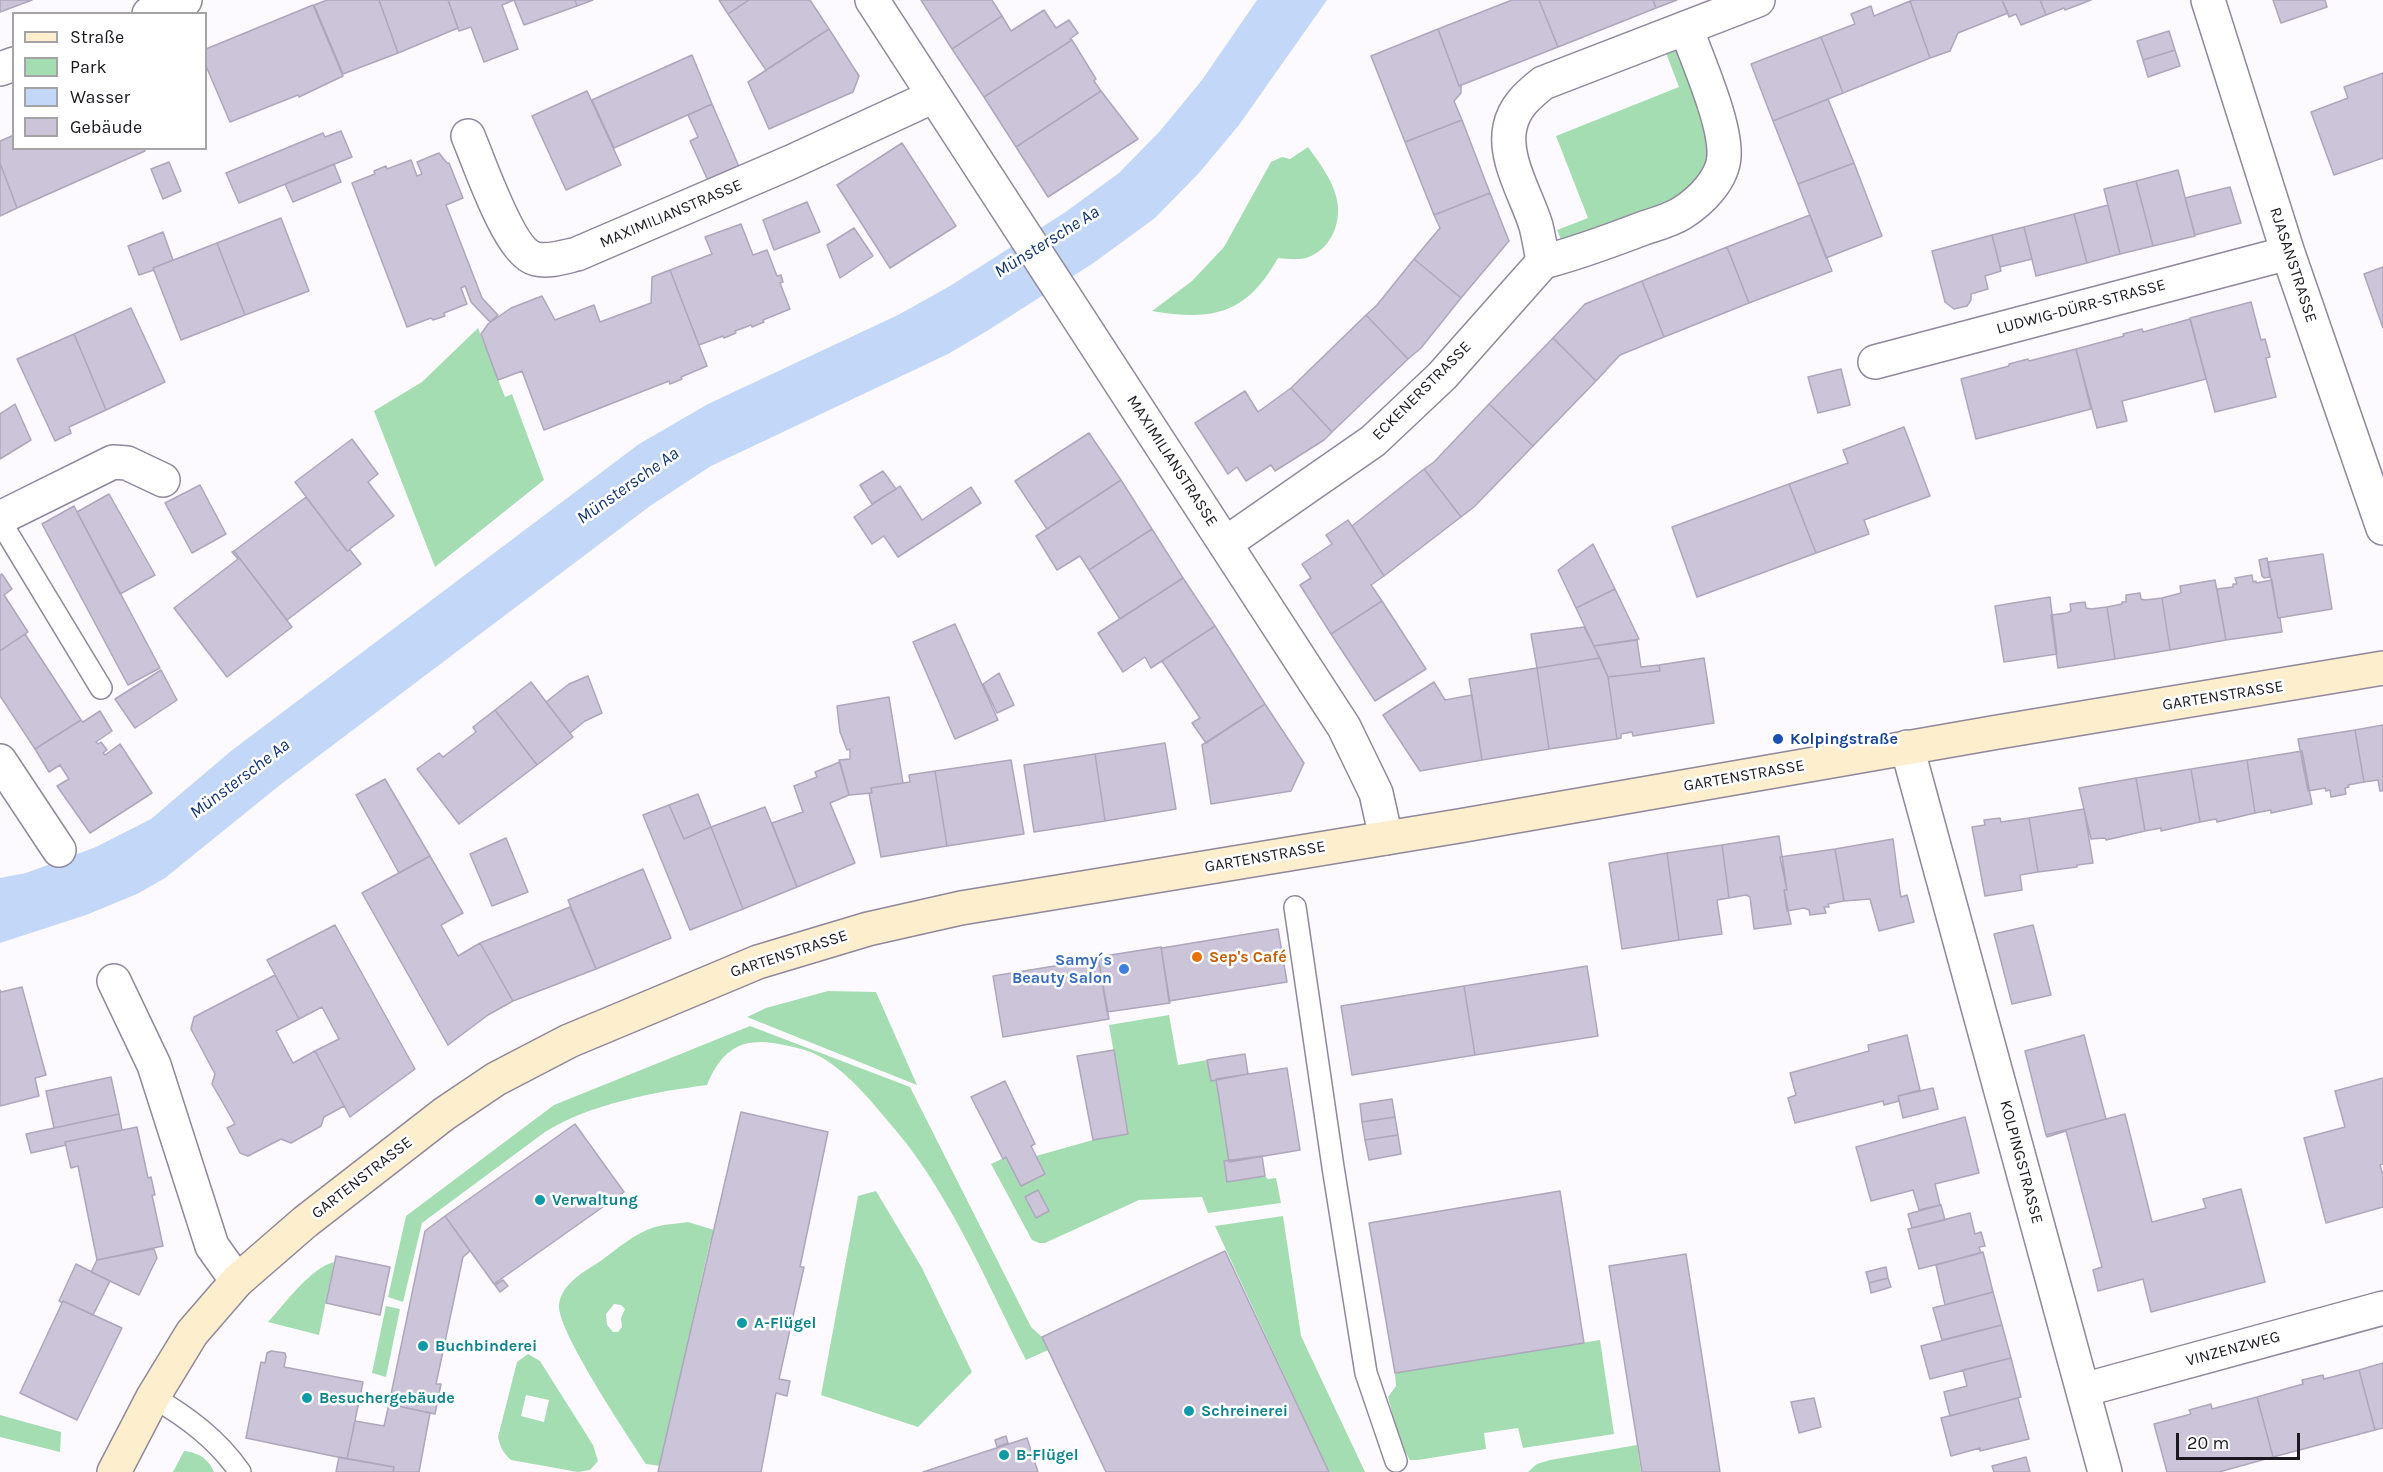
<!DOCTYPE html>
<html>
<head>
<meta charset="utf-8">
<style>
  body { margin:0 }
  #map { position:relative; width:2383px; height:1472px; overflow:hidden; background:#fcfafe; font-family:Karla,sans-serif }
  canvas { display:block }
  .legend { position:absolute; left:12px; top:12px; width:195px; height:138px; box-sizing:border-box; background:#fff; border:2px solid #a4a3a6; margin:0; padding:8px 10px; list-style:none; font-size:18px; color:#1b1820 }
  .legend li { display:flex; align-items:center; gap:12px; height:30px }
  .legend b { width:30px; border:2px solid #a4a3a6 }
  .scale { position:absolute; left:2176px; top:1433px; width:124px; height:27px; box-sizing:border-box; border:3px solid #1b1820; border-top:0; padding-left:8px; font-size:18px; line-height:21px; white-space:nowrap; color:#1b1820; -webkit-text-stroke:4px #fff; paint-order:stroke }
</style>
</head>
<body>
<div id="map">
<canvas width="2383" height="1472"></canvas>
<ul class="legend">
<li><b style="height:8px;background:#fdeecd"></b>Straße</li>
<li><b style="height:16px;background:#a5ddb3"></b>Park</li>
<li><b style="height:16px;background:#c3d7f8"></b>Wasser</li>
<li><b style="height:16px;background:#ccc4d9"></b>Gebäude</li>
</ul>
<div class="scale">20 m</div>
</div>
<script>
const ctx = document.querySelector('canvas').getContext('2d');
ctx.lineJoin = 'round';
function paint(path, color) { ctx.fillStyle = color; ctx.fill(path, 'evenodd'); }
function strokePath(path, color, width, dash) { ctx.strokeStyle = color; ctx.lineWidth = width; ctx.lineCap = dash ? 'butt' : 'round'; ctx.setLineDash(dash || []); ctx.stroke(path); }
function drawText(font, color, halo, rows, align = 'center') {
  ctx.font = font + ' Karla,sans-serif'; ctx.lineWidth = 5; ctx.setLineDash([]); ctx.textBaseline = 'middle'; ctx.strokeStyle = halo; ctx.fillStyle = color; for (const [text, x, y, turn = 0] of rows) {
    ctx.save(); ctx.translate(x, y); ctx.rotate((+turn || 0) * Math.PI / 180); ctx.textAlign = isNaN(turn) ? turn : align; if (halo) ctx.strokeText(text, 0, 0); ctx.fillText(text, 0, 0); ctx.restore();
  }
}
paint(new Path2D(`
  M1679,48L1704,117L1710,157L1704,170L1684,194L1562,242L1557,230L1588,218L1556,136L1679,87L1666,53Z
  M1308,147C1319,162 1331,178 1336,196C1343,220 1332,250 1306,258C1297,260 1287,259 1278,258C1246,315 1212,321 1152,311L1192,281L1224,247L1271,162L1282,157L1290,159Z
  M478,328L505,397L512,394L544,480L435,567L374,411L422,382Z
  M828,991L876,992L917,1085L747,1017L766,1008Z
  M1169,1015L1178,1065L1207,1060L1211,1081L1216,1079L1229,1160L1224,1161L1227,1182L1265,1176L1268,1179L1276,1178L1281,1203L1208,1213L1202,1197L1139,1200L1045,1243H1039L1032,1240L991,1164L1006,1157L1036,1156L1093,1140L1128,1134L1109,1025Z
  M750,1026L910,1087L1031,1327L1042,1337L1048,1350L1026,1360C991,1291 960,1218 915,1155C905,1141 893,1127 881,1113C863,1091 839,1065 813,1053C800,1048 786,1045 773,1043C737,1038 720,1054 707,1085C654,1092 590,1104 545,1132L422,1223L403,1302L388,1297L406,1216L554,1105Z
  M876,1191L922,1268L972,1372L918,1427L821,1395L858,1196Z
  M1283,1216L1301,1336L1365,1472H1329L1215,1226Z
  M688,1222L714,1230L709,1246L660,1466L646,1464C628,1436 557,1331 559,1305C561,1283 587,1270 602,1260C617,1249 634,1234 652,1228C663,1224 676,1224 688,1222ZM614,1304L621,1305L625,1309L621,1318L622,1327L618,1332H613L607,1325L606,1314Z
  M334,1262L319,1335L268,1322C285,1304 310,1268 334,1262Z
  M386,1306L400,1309L386,1377L372,1373Z
  M1600,1340L1614,1434L1523,1448L1518,1428L1484,1433L1486,1449L1418,1460H1410C1398,1442 1394,1418 1388,1397L1396,1386L1395,1373Z
  M528,1354L540,1361L593,1445L598,1461L590,1470L578,1472L511,1460C503,1453 500,1447 498,1437L517,1362ZM526,1395L549,1400L544,1422L521,1416Z
  M0,1415L61,1432L60,1452L0,1437Z
  M1637,1445L1641,1472H1528L1537,1464L1550,1460Z
  M184,1451C198,1452 209,1459 214,1472H173Z`), '#a5ddb3');
paint(new Path2D(`
  M1257,0H1327L1239,125L1199,173L1155,218L1092,264L987,331L948,354L711,466L650,506L280,785L165,878L137,894L86,915L0,943V878L26,873L96,847L151,819L231,751L639,444L708,404L898,315L950,286L1064,213L1119,173L1160,131L1202,80Z`), '#c3d7f8');
const building = new Path2D(`
  M0,0H32L0,12Z
  M327,0H379L398,53L343,74L314,5Z
  M379,0H448L458,28L398,53Z
  M448,0H514L502,5L518,49L484,62L471,27L459,31Z
  M514,0H575L577,6L524,25Z
  M575,0H593L577,6Z
  M719,0H749L728,14Z
  M749,0H810L829,29L766,70L728,14Z
  M921,0H992L1002,16L952,49Z
  M1512,0H1539L1558,47L1459,86L1438,29Z
  M1539,0H1653L1656,8L1558,47Z
  M1653,0H1677L1656,8Z
  M1914,0H2002L2008,13L1958,33L1950,51L1930,58L1910,1Z
  M2002,0H2040L2046,15L2021,25L2016,14L2009,17Z
  M2040,0H2091L2065,10L2064,8L2046,15Z
  M2273,0H2325L2327,7L2281,23Z
  M1910,1L1930,58L1843,93L1821,37L1855,24L1851,14L1871,6L1874,16Z
  M313,5L343,76L299,97L298,95L230,122L206,66V49Z
  M1044,10L1056,28L1069,20L1078,33L1070,39L1072,40L984,97L952,49L1002,16L1011,31Z
  M829,29L859,76L853,92L769,129L748,82Z
  M1438,29L1459,86L1461,85V93L1454,101L1462,120L1405,142L1371,56Z
  M2169,31L2175,50L2143,60L2137,41Z
  M1821,37L1843,93L1773,121L1751,64Z
  M1072,40L1096,79L1094,81L1101,91L1016,147L984,97Z
  M2175,50L2180,66L2148,77L2143,60Z
  M692,55L712,104L614,148L592,100Z
  M2383,73V158L2334,175L2311,112L2348,98L2344,87Z
  M587,91L621,165L566,190L532,116Z
  M1101,91L1138,139L1048,197L1016,147Z
  M1828,99L1854,163L1798,184L1773,121Z
  M712,104L740,169L709,183L690,141L698,137L688,115Z
  M1462,120L1490,193L1434,215L1405,142Z
  M341,131L352,157L239,203L226,173L323,133L325,137Z
  M14,135V148H144L145,151L17,208L0,163V141Z
  M902,143L956,226L890,268L837,185Z
  M439,153L447,163H449L463,198L446,205L482,298L498,315L490,322L471,302L465,286L461,288L467,304L444,313L445,316L433,320L431,318L407,327L352,183L375,174L374,171L386,166L387,169L411,160L417,176L422,174L417,162Z
  M169,162L181,191L163,199L151,169Z
  M0,163L17,208L0,216Z
  M1854,163L1882,236L1826,258L1798,184Z
  M334,164L341,182L293,202L285,184Z
  M2178,170L2195,236L2153,246L2136,181Z
  M2136,181L2153,246L2120,254L2104,189Z
  M2230,187L2241,223L2195,235L2185,198Z
  M1490,193L1509,241L1461,298L1414,259L1440,228L1434,215Z
  M807,202L820,232L774,250L763,220Z
  M2108,205L2120,254L2087,263L2074,214Z
  M2074,214L2087,263L2036,276L2024,227Z
  M1810,215L1832,271L1749,303L1727,247Z
  M281,218L309,291L245,315L217,243Z
  M741,224L753,255L767,250L777,276L781,275L783,282L780,283L790,309L763,320L764,322L752,327L751,325L735,331L736,333L724,338L723,336L699,345L670,270L712,254L705,237Z
  M2024,227L2032,259L2000,267L1992,235Z
  M854,228L873,256L840,278L827,245Z
  M163,232L173,260L153,268L154,270L139,275L128,246Z
  M1992,235L2001,271L1985,276L1988,289L1971,294V300L1967,306L1954,309L1945,302L1932,251Z
  M217,243L245,315L181,340L153,268Z
  M1727,247L1749,303L1664,337L1642,281Z
  M1414,259L1461,298L1421,348L1408,359L1366,315L1377,305Z
  M2383,267V328L2364,274Z
  M670,270L707,366L681,377L682,379L670,384L669,381L544,430L522,371L498,380L481,334L488,324L511,308L542,296L555,320L594,305L600,322L651,303L652,277Z
  M1642,281L1664,337L1620,355L1596,381L1553,338L1585,304Z
  M2251,302L2261,340L2265,339L2270,357L2266,358L2276,397L2215,412L2190,318Z
  M131,308L165,382L106,410L74,334Z
  M1366,315L1408,359L1332,432L1291,388Z
  M2190,319L2206,379L2122,401L2127,421L2097,428L2076,349L2124,336L2123,334L2142,329L2143,332Z
  M74,334L106,410L69,427L71,433L55,441L17,359Z
  M1553,338L1596,381L1533,446L1489,404Z
  M2076,349L2091,409L1976,439L1961,379L2009,366V364L2028,359L2029,361Z
  M1841,369L1850,405L1818,413L1808,377Z
  M1291,388L1332,432L1324,440L1275,471L1271,465L1246,481L1237,467L1228,474L1195,423L1245,391L1258,412Z
  M15,404L31,440L0,459V414Z
  M1489,404L1533,446L1474,507L1461,517L1424,469L1434,462Z
  M1904,427L1930,496L1864,520L1869,534L1816,553L1789,484L1848,463L1843,450Z
  M1089,433L1121,480L1047,529L1015,481Z
  M352,439L378,474L368,482L394,516L347,551L295,482Z
  M1424,469L1461,517L1384,576L1352,526Z
  M883,471L896,489L872,504L860,485Z
  M1121,480L1152,529L1089,570L1080,556L1057,570L1036,536Z
  M1789,484L1816,553L1697,597L1672,527Z
  M200,485L226,534L192,553L165,503Z
  M900,486L922,520L971,487L981,503L898,557L884,536L872,544L854,517Z
  M109,494L155,575L120,594L77,512Z
  M306,497L347,551L350,550L361,564L287,620L234,551Z
  M74,506L160,668L128,685L42,524Z
  M1348,520L1384,576L1371,585L1382,601L1331,634L1300,585L1311,578L1302,564L1332,544L1326,535Z
  M1152,529L1183,578L1120,619L1089,570Z
  M1593,544L1615,589L1576,608L1558,570Z
  M234,551L292,627L227,677L174,608L238,559L232,552Z
  M2323,554L2332,609L2278,618L2268,562Z
  M2267,558L2270,577L2264,578L2262,576L2259,560Z
  M2,574L12,589L4,595L28,632L0,651V575Z
  M2252,575L2253,582L2256,581V583L2272,580L2278,618H2280L2282,632L2226,640L2217,589L2233,587V584H2237L2235,578Z
  M1183,578L1215,626L1151,668L1145,657L1123,672L1098,633Z
  M2215,580L2226,640L2170,650L2162,598L2181,593L2180,586Z
  M1615,589L1639,639L1594,646L1576,608Z
  M2140,593L2141,599L2145,600L2162,598L2170,650L2115,659L2107,607L2122,604V602H2126V595Z
  M2050,597L2057,654L2004,662L1995,606Z
  M1382,601L1426,669L1375,701L1331,634Z
  M2085,602L2086,608L2091,609L2107,607L2115,659L2058,668L2051,615L2067,613L2071,611L2070,604Z
  M955,624L998,720L955,739L913,642Z
  M1215,626L1265,704L1206,743L1192,723L1200,718L1162,661Z
  M1584,627L1600,658L1537,668L1531,634Z
  M25,634L81,720L35,749L0,696V651Z
  M1637,640L1641,667L1659,665L1660,671L1608,677L1594,646Z
  M1600,658L1608,677L1617,739L1549,749L1537,668Z
  M1704,658L1714,723L1633,736L1632,732L1621,734V738L1617,739L1608,677L1660,671L1659,665Z
  M1537,668L1549,749L1482,760L1469,679Z
  M161,670L177,700L135,728L115,699Z
  M999,673L1014,705L997,713L983,684Z
  M588,676L602,713L585,721L570,733L546,702L569,684Z
  M531,682L573,737L537,765L495,710Z
  M1434,682L1445,700L1472,695L1482,760L1420,771L1383,715Z
  M889,697L903,783L871,788L872,793L849,795L839,760L850,759V749L847,750L840,732L837,706Z
  M1265,704L1304,763L1291,791L1211,804L1202,745Z
  M495,710L537,765L459,824L417,769L439,753L443,757L476,732L473,727Z
  M100,711L112,731L96,742L98,744L101,742L107,750L103,753L105,755L120,744L152,793L90,833L57,786L69,779L60,765L49,772L35,749L81,720L83,722Z
  M2383,725V791H2380L2378,780L2364,782L2355,730Z
  M2355,730L2364,782L2348,785L2349,787L2345,788L2346,794L2331,797L2330,790L2326,791L2325,788L2308,791L2298,739Z
  M1165,743L1176,809L1105,821L1095,754Z
  M2302,751L2312,804L2271,813V810L2255,813L2247,760Z
  M1095,754L1105,821L1034,832L1024,765Z
  M1011,760L1024,834L947,846L935,771Z
  M2247,760L2255,813L2217,822L2216,819L2200,822L2191,769Z
  M840,762L849,795L830,803L855,863L797,887L772,823L803,812L794,786L817,777L815,772Z
  M2191,769L2200,822L2161,831V828L2145,831L2136,778Z
  M935,771L947,846L881,857L869,793H872L871,788L910,782L909,775Z
  M2136,778L2145,831L2106,840L2105,838L2091,839L2079,788Z
  M385,779L430,856L399,873L356,795Z
  M698,794L711,827L684,839L669,805Z
  M669,805L684,839L711,827L743,909L690,930L643,815Z
  M765,807L797,887L743,909L711,827Z
  M2084,809L2093,863L2077,865V867L2038,872L2029,818Z
  M2000,818L2001,822L2029,818L2038,872L2020,875L2022,890L1985,896L1972,827L1985,825L1984,820Z
  M1779,836L1787,890H1784L1791,924L1754,929L1750,897L1746,895L1729,898L1722,845Z
  M506,838L528,892L492,906L470,854Z
  M1893,839L1900,892L1901,897L1907,895L1914,922L1879,931L1870,899L1844,901L1835,849Z
  M1722,845L1729,898L1717,900L1722,934L1679,940L1667,853Z
  M1835,849L1844,901L1828,904L1829,907H1824L1826,913L1810,915L1809,910L1804,908L1787,911L1784,890H1787L1780,857Z
  M1667,853L1679,940L1622,949L1609,863Z
  M430,856L463,913L441,925L458,956L480,943L513,1001L488,1015L448,1045L362,893Z
  M643,869L671,938L596,969L568,900Z
  M570,907L596,969L513,1001L480,943Z
  M335,925L415,1069L350,1117L315,1051L339,1039L322,1007L299,1019L267,960Z
  M2033,925L2051,995L2012,1004L1994,934Z
  M1278,929L1287,982L1169,1001L1161,947L1162,948Z
  M1161,947L1170,1003L1107,1012L1098,957Z
  M1098,957L1109,1019L1003,1037L993,976L1098,959Z
  M1587,966L1598,1036L1475,1055L1464,986Z
  M275,975L299,1019L276,1031L293,1063L315,1051L344,1106L324,1117L321,1126L291,1143L281,1139L248,1156L240,1153L227,1128L235,1124L212,1084L215,1074L191,1029L194,1017Z
  M1464,986L1475,1055L1352,1075L1341,1006Z
  M22,987L46,1075L35,1078L39,1096L0,1106V990L1,992Z
  M1907,1035L1920,1090L1898,1096L1899,1101L1884,1105L1883,1101L1795,1123L1788,1098L1796,1095L1790,1073L1869,1051L1868,1045Z
  M2084,1035L2106,1119L2046,1135L2025,1051Z
  M1114,1050L1128,1134L1093,1140L1077,1056Z
  M1245,1054L1248,1074L1211,1081L1207,1060Z
  M1287,1068L1300,1150L1229,1162L1216,1079Z
  M111,1077L119,1114L54,1128L46,1091Z
  M2383,1078V1164L2380,1165L2383,1175V1207L2326,1223L2304,1138L2345,1127L2335,1091Z
  M1005,1081L1035,1144L1031,1146L1045,1174L1021,1186L1006,1157L1003,1159L971,1097Z
  M1933,1088L1938,1109L1903,1118L1898,1096Z
  M1392,1099L1395,1117L1362,1122L1360,1104Z
  M741,1112L828,1132L800,1267H804L779,1379L790,1381L787,1396L776,1393L761,1472H658Z
  M119,1114L122,1130L65,1142L66,1145L31,1153L26,1134Z
  M2125,1114L2152,1222L2206,1208L2203,1199L2241,1189L2265,1282L2151,1312L2143,1279L2098,1291L2093,1270L2102,1267L2066,1131L2047,1137L2046,1135Z
  M1395,1117L1398,1135L1365,1140L1362,1122Z
  M1965,1117L1979,1173L1935,1184L1940,1205L1919,1210L1913,1190L1871,1201L1856,1147Z
  M575,1124L624,1192L494,1284L445,1216Z
  M137,1127L148,1178L151,1177L155,1195H152L163,1246L97,1260L78,1166L71,1168L65,1142Z
  M1398,1135L1401,1154L1369,1160L1365,1140Z
  M1262,1156L1265,1176L1227,1182L1224,1161Z
  M1038,1190L1049,1211L1036,1218L1025,1197Z
  M1560,1191L1584,1343L1395,1373L1369,1223Z
  M1941,1205L1945,1220L1912,1228L1908,1214Z
  M1970,1213L1975,1234L1981,1232L1985,1246L1979,1247L1981,1253L1919,1269L1908,1229Z
  M445,1216L470,1251L463,1257L436,1384H441L435,1414L389,1404L425,1231Z
  M154,1249L157,1258L139,1295L91,1272L97,1260Z
  M1225,1251L1329,1472H1106L1042,1337Z
  M1983,1252L1993,1292L1945,1305L1936,1265Z
  M1686,1254L1720,1472H1642L1609,1266Z
  M336,1256L390,1267L380,1315L326,1303Z
  M76,1264L110,1281L93,1315L63,1301L62,1303L59,1301Z
  M1886,1267L1888,1278L1869,1283L1866,1272Z
  M1888,1278L1891,1287L1871,1293L1869,1283Z
  M503,1280L508,1286L500,1292L495,1285Z
  M1993,1292L2002,1325L1942,1340L1933,1308Z
  M63,1301L122,1328L77,1420L20,1393Z
  M2002,1325L2011,1358L1930,1379L1921,1346Z
  M271,1351L285,1353L286,1357L284,1367L363,1382L347,1459L246,1438L261,1362L265,1363L267,1353Z
  M2011,1358L2021,1397L1950,1416L1944,1392L1967,1386L1963,1370Z
  M2383,1363V1428L2375,1430L2359,1370Z
  M2359,1370L2375,1430L2273,1457L2257,1397L2303,1384L2302,1380L2323,1375L2324,1379Z
  M2257,1397L2273,1457L2219,1472H2167L2154,1424L2191,1414L2189,1410L2211,1404L2212,1409Z
  M1814,1398L1821,1427L1799,1433L1791,1402Z
  M2018,1398L2029,1439L1980,1451V1448L1951,1456L1941,1418Z
  M389,1404L430,1413L419,1472H393L394,1467L347,1459L355,1421L384,1426Z
  M1006,1436L1008,1443L997,1447L995,1440Z
  M1027,1438L1038,1472H923Z
  M339,1457L394,1467L393,1472H336Z
  M2026,1457L2030,1472H1994L1992,1466Z`);
paint(building, '#ccc4d9');
strokePath(building, '#aea6bc', 1.5);
const lane = new Path2D(`
  M0,521L101,688
  M1295,907L1333,1167L1366,1373L1396,1461
  M153,1397C187,1417 217,1439 240,1472`);
const street = new Path2D(`
  M872,0L1344,727L1376,793L1386,838
  M2208,0L2288,253L2383,528
  M149,14L185,0
  M0,69L14,64
  M468,136C479,161 509,253 536,259C549,262 564,257 577,254L791,162L934,96
  M1543,262C1578,253 1610,241 1644,228C1656,224 1671,220 1682,213C1701,201 1723,179 1724,156C1726,124 1698,61 1686,28
  M1875,362L2288,253
  M0,518L113,462L127,463L163,480
  M1226,543L1373,441L1442,376L1543,262C1541,250 1539,238 1536,226C1527,196 1503,159 1510,127C1514,107 1528,95 1543,83L1758,0
  M1907,747L2105,1472
  M0,761L59,850
  M114,981L154,1065L212,1246L237,1281
  M2083,1390L2383,1308`);
const secondary = new Path2D(`
  M114,1472L153,1397L192,1333L237,1281L305,1222L444,1114L496,1079L569,1041L758,962L868,929L961,908L1459,826L1998,732L2383,668`);
strokePath(lane, '#8f879c', 24);
strokePath(street, '#8f879c', 36);
strokePath(secondary, '#8f879c', 36);
strokePath(lane, '#fff', 21);
strokePath(street, '#fff', 33);
strokePath(secondary, '#fdeecd', 33);
for (const [x, y, r, color] of [
  [1778,739,6,"#1a4fb4"],
  [1197,957,6,"#e8710a"],
  [1124,969,6,"#3f7fe0"],
  [540,1200,6,"#0f9aa8"],
  [742,1323,6,"#0f9aa8"],
  [423,1346,6,"#0f9aa8"],
  [307,1398,6,"#0f9aa8"],
  [1189,1411,6,"#0f9aa8"],
  [1004,1455,6,"#0f9aa8"]
]) { const dot = new Path2D(); dot.arc(x, y, r, 0, 2 * Math.PI); ctx.fillStyle = color; ctx.fill(dot); strokePath(dot, '#fff', 2); }
drawText('16px', '#1b1820', '#fff', [
  ["MAXIMILIANSTRASSE",671,214,-23],
  ["RJASANSTRASSE",2293,265,72],
  ["LUDWIG-DÜRR-STRASSE",2081,307,-15],
  ["ECKENERSTRASSE",1422,391,-45],
  ["MAXIMILIANSTRASSE",1172,461,57],
  ["GARTENSTRASSE",2223,696,-9],
  ["GARTENSTRASSE",1744,776,-10],
  ["GARTENSTRASSE",1265,857,-10],
  ["GARTENSTRASSE",789,954,-18],
  ["KOLPINGSTRASSE",2021,1162,75],
  ["GARTENSTRASSE",362,1178,-38],
  ["VINZENZWEG",2233,1349,-15]
]);
drawText('bold 16px', '#164399', '#fff', [
  ["Kolpingstraße",1790,739]
], 'left');
drawText('bold 16px', '#c56008', '#fff', [
  ["Sep's Café",1209,957]
], 'left');
drawText('bold 16px', '#366cbe', '#fff', [
  ["Samy´s",1112,960],
  ["Beauty Salon",1112,978]
], 'right');
drawText('bold 16px', '#0d838f', '#fff', [
  ["Verwaltung",552,1200],
  ["A-Flügel",754,1323],
  ["Buchbinderei",435,1346],
  ["Besuchergebäude",319,1398],
  ["Schreinerei",1201,1411],
  ["B-Flügel",1016,1455]
], 'left');
drawText('italic 18px', '#113572', '#fff', [
  ["Münstersche Aa",1047,242,-32],
  ["Münstersche Aa",628,486,-35],
  ["Münstersche Aa",240,779,-37]
]);
</script>
</body>
</html>
